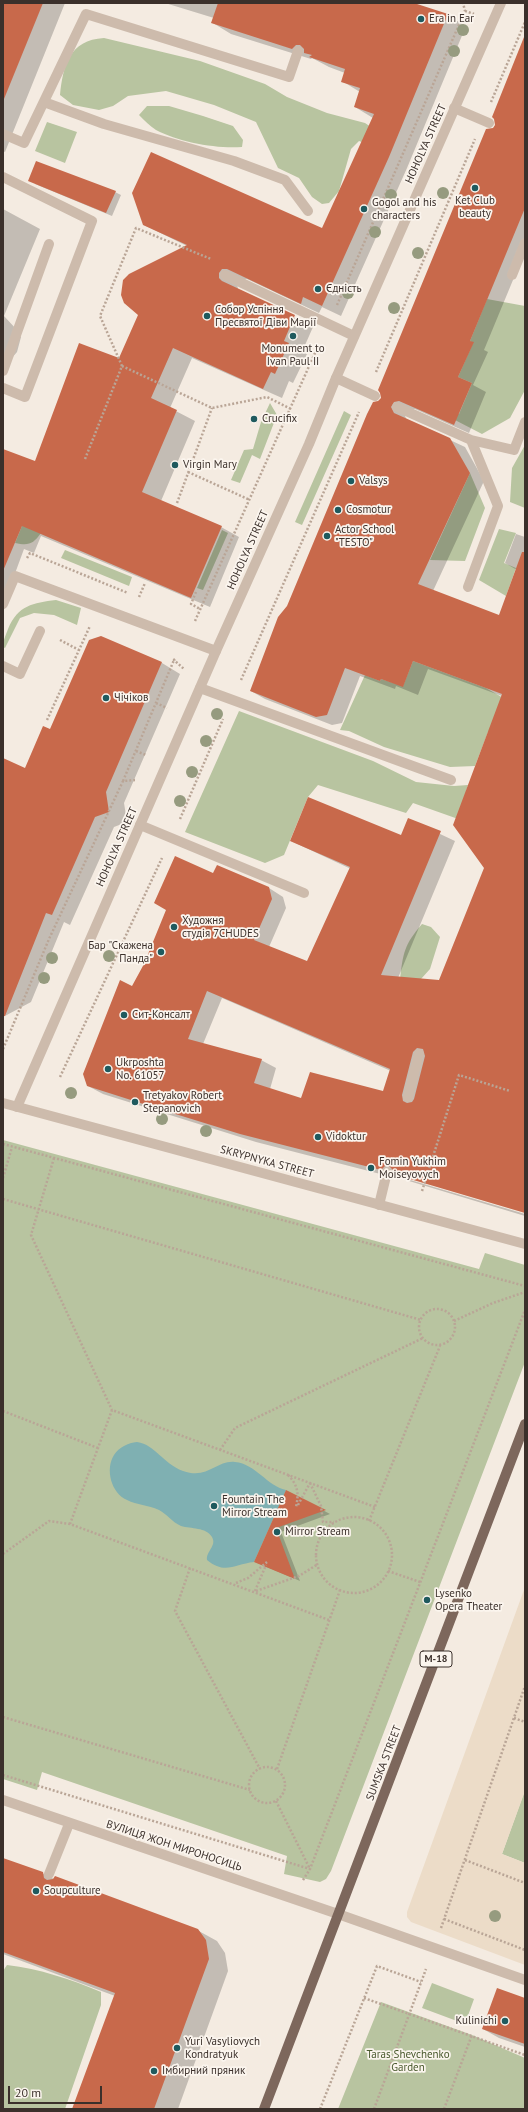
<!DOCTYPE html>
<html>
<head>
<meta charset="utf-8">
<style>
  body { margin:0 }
  #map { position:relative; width:528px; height:2112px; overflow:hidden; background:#f4ebe1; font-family:"PT Sans",sans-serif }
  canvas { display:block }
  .frame { position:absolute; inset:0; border:4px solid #3b302b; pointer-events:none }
  .scale { position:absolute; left:8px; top:2086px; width:94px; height:18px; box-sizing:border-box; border:2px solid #3b302b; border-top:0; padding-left:5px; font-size:12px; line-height:14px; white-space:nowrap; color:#3b302b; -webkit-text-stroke:3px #fbf5ee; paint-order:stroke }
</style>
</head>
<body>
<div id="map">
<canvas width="528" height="2112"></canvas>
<div class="frame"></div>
<div class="scale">20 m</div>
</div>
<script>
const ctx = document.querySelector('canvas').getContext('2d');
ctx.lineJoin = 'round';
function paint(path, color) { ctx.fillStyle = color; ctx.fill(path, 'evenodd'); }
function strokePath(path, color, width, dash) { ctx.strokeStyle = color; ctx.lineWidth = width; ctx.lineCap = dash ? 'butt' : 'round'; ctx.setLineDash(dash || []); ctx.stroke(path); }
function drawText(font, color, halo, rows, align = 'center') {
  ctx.font = font + ' "PT Sans",sans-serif'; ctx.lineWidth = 3.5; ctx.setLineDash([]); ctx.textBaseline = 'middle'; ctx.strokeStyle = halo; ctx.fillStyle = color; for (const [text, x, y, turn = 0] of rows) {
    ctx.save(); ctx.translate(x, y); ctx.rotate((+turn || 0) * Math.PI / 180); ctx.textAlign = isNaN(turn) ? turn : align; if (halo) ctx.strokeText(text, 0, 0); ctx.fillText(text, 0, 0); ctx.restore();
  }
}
paint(new Path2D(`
  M104,38L200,61L265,84L287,97L327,113L365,123L374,129L370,145L359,141L351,149L339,191L329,203L322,204L312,197L299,178L278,168L256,122L214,105L166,91L128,96L113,106L99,110L73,105L60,95C63,66 69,40 104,38Z
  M147,106H169L203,116L233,126L243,140L242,147C216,149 179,142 156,130C150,126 144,120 139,115Z
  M47,122L77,132L65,163L35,151Z
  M487,299L525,306V390L510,418L482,434L453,419L451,411L459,414L472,383L458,377L473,343L470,341Z
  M270,403L277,415L260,459L252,455L240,483L231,480L244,450L253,449L261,422Z
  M344,411L351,415L302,525L295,522Z
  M525,445V508L510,502L512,468Z
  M470,473L485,508L465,561L430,560Z
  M31,504L41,533C33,544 29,546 15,543Z
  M499,529L516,533L504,563L516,568L506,596L479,580Z
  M222,530L228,533L203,590L197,588Z
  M65,550L132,577L129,586L61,558Z
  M56,600L81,608L77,625L54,615L34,613L20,618L5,648L3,647C3,640 6,635 8,629C18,605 33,603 56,600Z
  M413,661L486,688L512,703L488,732L475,766L450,767L384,747L349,731L340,730L365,675L380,681L381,679L403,686Z
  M239,711L373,761L416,782L454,786L468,785L466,791L487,800L461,820L413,803L406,813L318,785L308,797L284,855L265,863L185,832Z
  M422,924L431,927L440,937L430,969L412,989L400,980C403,953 404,945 422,924Z
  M3,1140L479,1269L485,1253L525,1265V1362L331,1871L326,1879L320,1882L284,1874L287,1856L42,1772L37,1790L3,1779Z
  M525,1790V1863L502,1854Z
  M7,1965C40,1969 70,1979 101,1992V2005L65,2109H3V1971Z
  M432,1983L474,1999L465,2024L422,2008Z
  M381,2002L472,2035L525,2058V2109H338Z`), '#b8c4a0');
paint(new Path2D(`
  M525,1587V1791L502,1854L525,1863V1965L411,1922L407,1917V1912Z`), '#ecdcc8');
paint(new Path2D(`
  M137,1442C156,1445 162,1463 183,1471C208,1480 216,1460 235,1462C256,1464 267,1486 286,1490L254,1562C235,1564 225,1575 207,1560C206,1551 217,1546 212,1537C206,1527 191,1529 181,1526C172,1522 167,1514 159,1510C148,1505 137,1505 127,1500C111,1493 105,1469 114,1455C119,1447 128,1443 137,1442Z`), '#7fb0b2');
paint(new Path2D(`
  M3,3H65L5,152L3,151Z
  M165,3H410L447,15L466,26L407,168L341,316L322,307L319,313L247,279L240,280L237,283L238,289L313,327L302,352L307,354L293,383L289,381L282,398L192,358L170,408L195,421L161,501L221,527L239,537L210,607L41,536L34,553L24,549L3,606V450L36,462L119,359L187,246L144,225L322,230L373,118L355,107L360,92L342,81L345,73L329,67L312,58L311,59L231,34L213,23L214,18Z
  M525,36V251L484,350L488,352L473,385L486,392L469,433L415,409H408L405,416L407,420L465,447L484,481L433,591L499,616L517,570L505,563L516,534L525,537V1212L404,1176L407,1179L525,1214V1216L409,1181L398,1175L396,1178L256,1142L103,1094L88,1086L132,987L214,874L269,888L283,897L286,908L269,947L308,962L351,869L291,841L401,837L408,819L455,841L398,978L440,981L485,868L502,696L428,669L418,695L396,686L395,689L360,676L342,723L332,725L265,699L251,691L382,399L496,125L495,119L493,117ZM222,998L391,1071L383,1093L301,1099L270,1089L276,1068L261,1060L203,1044Z
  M35,184L115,192L121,195L112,216Z
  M3,209L40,229L4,316L17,330L21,337L17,352L11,359L3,363Z
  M101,637L162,663L180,674L124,803L127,822L114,827L70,925L64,922L31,1002L3,1017V759L25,769L50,730Z
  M287,1491L330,1514L281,1532L300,1581L255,1562Z
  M3,1859L42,1873L54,1879L197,1930L217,1941L225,1953L228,1971L178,2109H73L115,1996L3,1954Z
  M525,1999V2047L499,2038L483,2029Z`), '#0003');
paint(new Path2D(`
  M3,3H43L4,99H3Z
  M218,3H414L448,14L389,157L322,306L303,297L301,304L227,269H222L219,273V278L222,281L295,315L284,341L289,343L275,374L271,372L263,389L173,348L151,398L177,410L142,492L222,526L191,598L22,526L3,571V449L35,461L79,343L119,358L138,315L124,303L121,295L123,280L129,274L187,245L143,225L132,193L151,152L322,228L374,114L354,107L360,88L341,82L345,69L309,57L312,55L304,53V49L300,45H296L292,49L211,23Z
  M524,37L525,208L470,341L474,342L458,377L472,383L454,425L399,401L394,402L391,407L394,413L450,438L470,473L418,584L499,615L522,552H525V1213L393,1174V1170L389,1166H385L381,1170L240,1134L156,1108L87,1086L83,1074L120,980L132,986L144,964L166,910L154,903L175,856L213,873L217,865L269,887L272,899L254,940L307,961L350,867L290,841L308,797L401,835L408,818L441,831L381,975L439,980L484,868L453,825L502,694L413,661L403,687L381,679L380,681L345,668L327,715L316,717L250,691L278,617L287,606L367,414L373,402L378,401L381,398L380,393L378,390L486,129L493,128L495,125L494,119L492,117ZM207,991L390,1069L383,1091L310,1072L301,1098L254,1083L262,1059L188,1039ZM417,1048L423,1049L425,1056L414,1099L412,1102L407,1103L403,1101L402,1095L413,1052Z
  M36,161L116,191L106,213L28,181Z
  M101,636L162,662L106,792L109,812L95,817L52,915L46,913L5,1016H3V758L25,768L43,726L50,729L89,640Z
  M286,1490L326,1510L276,1528L295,1579L254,1562Z
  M3,1858L43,1872L44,1878L47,1880L53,1879L55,1876L198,1929L206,1940L209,1959L154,2109H72L115,1993L3,1952Z
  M497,1988L525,1998V2044L482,2029Z`), '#c8694b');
strokePath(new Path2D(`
  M465,11L474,14
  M491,102L525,22
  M337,305L465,11L463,3
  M122,366L100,316L136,228L211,259
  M376,372L475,139
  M85,459L122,366L212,408L267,397L291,409
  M188,472L250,500
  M177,503L212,408
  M27,558L30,553L128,593
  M196,592L191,604L200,609
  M139,597L145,583
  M195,621L319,344
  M60,640L79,650
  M175,659L174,660L184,669
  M241,680L359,412
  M156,703L167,708
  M47,720L90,626
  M136,751L146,755
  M123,781L174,660
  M180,819L223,719
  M3,1049L49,939L123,781L135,780
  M60,1077L162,858
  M3,1144L525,1286
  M54,1158L31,1235L112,1410
  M3,1178L12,1147
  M422,1191L459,1075L510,1091
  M3,1199L421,1320
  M419 1327a18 18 0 1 1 36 0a18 18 0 1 1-36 0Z
  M454,1321L493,1303L525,1292
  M3,1411L98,1448
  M220,1450L235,1428L423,1338
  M288,1475C298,1485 299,1494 296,1507
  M310,1483L321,1506L323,1522H334
  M298,1505L310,1483
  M316 1555a38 38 0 1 1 76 0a38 38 0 1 1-76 0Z
  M369,1521L440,1346
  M3,1554L49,1521L70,1524
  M190,1568L175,1611L260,1769
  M388,1571L420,1582
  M236,1583L248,1578L267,1562
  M255,1591L266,1565
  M256,1591L299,1576L318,1564
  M329,1620L70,1524L112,1410L375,1507
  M3,1717L250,1790
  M514,1718L525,1722
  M249 1785a18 18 0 1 1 36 0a18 18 0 1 1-36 0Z
  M277,1769L340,1590
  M3,1775L310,1869
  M276,1801L310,1869
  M465,1860L525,1883
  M303,1880L310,1869L525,1310
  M444,1919L525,1950
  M441,1928L525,1686
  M364,1998L525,2055
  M320,2109L377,1966L421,1982
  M374,2109L426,1969
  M444,2109L472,2035`), '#b9a596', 2.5, [2, 2]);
strokePath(new Path2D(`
  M44,102L104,124L234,161L285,180L308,211
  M454,108L489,123
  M3,134L24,143L86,14L289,77L298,51
  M3,177L92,221L25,397L3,388
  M225,275L354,336
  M512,275L525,243
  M3,371L49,244
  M336,378L375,396
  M397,407L471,440L498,506L468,587
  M471,440L514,450L525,422
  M3,604L15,576L216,651
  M3,666L20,674L40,631
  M200,688L451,780
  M140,825L304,893
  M408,1097L419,1054
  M379,1205L387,1172
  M49,1874L69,1824
  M338,1914L525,1980`), '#cdbbac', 10);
strokePath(new Path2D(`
  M17,1107L216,651L309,444L336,378L501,3`), '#cdbbac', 10);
strokePath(new Path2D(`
  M3,1103L525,1244
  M3,1800L338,1914`), '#cdbbac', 10);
strokePath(new Path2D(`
  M264,2109L525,1424`), '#7d675c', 10);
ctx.fillStyle = '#969b7f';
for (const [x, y] of [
  [463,30],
  [454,51],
  [443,193],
  [391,195],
  [375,232],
  [418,253],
  [348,293],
  [394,308],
  [217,714],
  [206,741],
  [192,772],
  [180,801],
  [109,956],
  [52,958],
  [44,978],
  [71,1093],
  [162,1119],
  [206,1131],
  [495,1916]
]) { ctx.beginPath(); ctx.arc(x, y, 6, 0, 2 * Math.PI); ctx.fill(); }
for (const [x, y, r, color] of [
  [421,19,4,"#1f5a5e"],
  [475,188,4,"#1f5a5e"],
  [364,209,4,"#1f5a5e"],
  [318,289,4,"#1f5a5e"],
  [207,316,4,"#1f5a5e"],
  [293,336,4,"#1f5a5e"],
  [254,419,4,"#1f5a5e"],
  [175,465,4,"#1f5a5e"],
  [351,481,4,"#1f5a5e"],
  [338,510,4,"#1f5a5e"],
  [327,536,4,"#1f5a5e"],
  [106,698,4,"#1f5a5e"],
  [174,927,4,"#1f5a5e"],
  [161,952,4,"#1f5a5e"],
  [124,1015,4,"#1f5a5e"],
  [108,1069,4,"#1f5a5e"],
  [135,1102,4,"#1f5a5e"],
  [318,1137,4,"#1f5a5e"],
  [371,1168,4,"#1f5a5e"],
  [214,1506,4,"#1f5a5e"],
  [277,1532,4,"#1f5a5e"],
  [427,1600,4,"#1f5a5e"],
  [36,1891,4,"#1f5a5e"],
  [505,2021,4,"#1f5a5e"],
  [177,2048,4,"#1f5a5e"],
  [154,2071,4,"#1f5a5e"]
]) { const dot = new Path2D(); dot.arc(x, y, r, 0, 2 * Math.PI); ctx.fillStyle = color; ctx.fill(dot); strokePath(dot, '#fbf5ee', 1.5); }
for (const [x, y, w] of [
  [436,1659,32]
]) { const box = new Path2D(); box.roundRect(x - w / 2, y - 8, w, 16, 3); ctx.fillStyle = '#fbf5ee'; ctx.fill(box); strokePath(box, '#3b302b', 1); }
drawText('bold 10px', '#3b302b', null, [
  ["М-18",436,1659]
]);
drawText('11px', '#3b302b', '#fbf5ee', [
  ["Era in Ear",429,19],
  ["Ket Club",475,201,"center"],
  ["beauty",475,214,"center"],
  ["Gogol and his",372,203],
  ["characters",372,216],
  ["Єдність",326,289],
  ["Собор Успіння",215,310],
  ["Пресвятої Діви Марії",215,323],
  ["Monument to",293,349,"center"],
  ["Ivan Paul II",293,362,"center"],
  ["Crucifix",262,419],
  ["Virgin Mary",183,465],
  ["Valsys",359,481],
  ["Cosmotur",346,510],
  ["Actor School",335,530],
  ["\"TЕSTO\"",335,543],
  ["Чічіков",114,698],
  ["Художня",182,921],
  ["студія 7CHUDES",182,934],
  ["Бар \"Скажена",153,946,"right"],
  ["Панда\"",153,959,"right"],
  ["Сит-Консалт",132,1015],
  ["Ukrposhta",116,1063],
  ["No. 61057",116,1076],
  ["Tretyakov Robert",143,1096],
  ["Stepanovich",143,1109],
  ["Vidoktur",326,1137],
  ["Fomin Yukhim",379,1162],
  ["Moiseyovych",379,1175],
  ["Fountain The",222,1500],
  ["Mirror Stream",222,1513],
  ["Mirror Stream",285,1532],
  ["Lysenko",435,1594],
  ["Opera Theater",435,1607],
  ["Soupculture",44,1891],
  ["Kulinichi",497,2021,"right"],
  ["Yuri Vasyliovych",185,2042],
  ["Kondratyuk",185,2055],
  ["Імбирний пряник",162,2071]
], 'left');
drawText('11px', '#3b302b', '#fbf5ee', [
  ["HOHOLYA STREET",426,144,-66],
  ["HOHOLYA STREET",248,550,-66],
  ["HOHOLYA STREET",117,847,-66],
  ["SKRYPNYKA STREET",267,1162,15],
  ["SUMSKA STREET",384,1763,-69],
  ["ВУЛИЦЯ ЖОН МИРОНОСИЦЬ",174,1846,18]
]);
drawText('11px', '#4a5a2e', '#fbf5ee', [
  ["Taras Shevchenko",408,2055],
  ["Garden",408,2068]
]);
</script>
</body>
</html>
